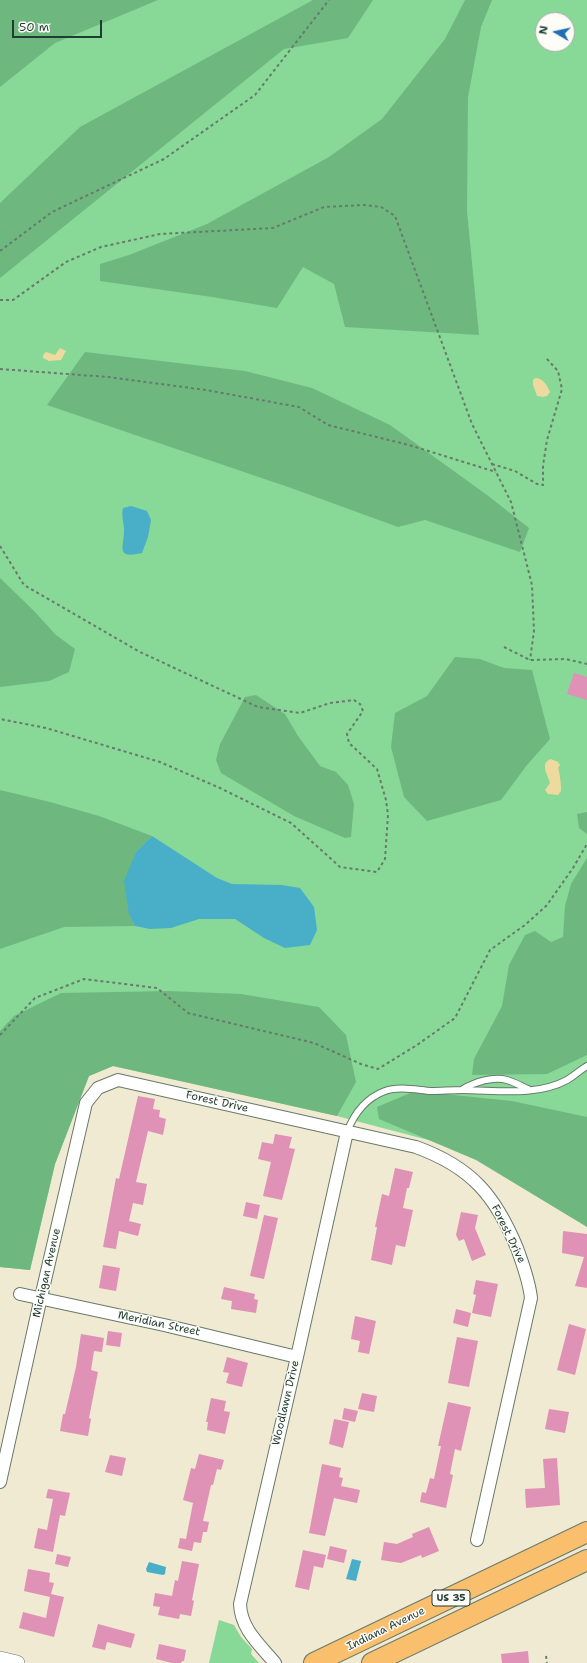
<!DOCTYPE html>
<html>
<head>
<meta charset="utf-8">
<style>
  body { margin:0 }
  #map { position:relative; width:587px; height:1663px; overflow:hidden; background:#efead1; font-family:"Shantell Sans",sans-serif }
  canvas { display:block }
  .north { position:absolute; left:535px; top:12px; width:40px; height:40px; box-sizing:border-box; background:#fdfcf7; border:1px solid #a4b0a9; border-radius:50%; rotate:279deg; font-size:11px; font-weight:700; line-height:16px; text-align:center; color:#1f3d34 }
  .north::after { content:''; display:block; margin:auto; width:14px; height:18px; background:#1f6fb2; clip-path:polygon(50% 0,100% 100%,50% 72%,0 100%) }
  .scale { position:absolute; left:12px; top:20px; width:90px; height:18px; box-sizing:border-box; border:2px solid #1f3d34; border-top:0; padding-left:5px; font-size:12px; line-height:14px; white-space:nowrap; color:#1f3d34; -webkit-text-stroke:3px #fdfcf7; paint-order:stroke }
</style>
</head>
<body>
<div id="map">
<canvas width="587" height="1663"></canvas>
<div class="north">N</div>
<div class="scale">50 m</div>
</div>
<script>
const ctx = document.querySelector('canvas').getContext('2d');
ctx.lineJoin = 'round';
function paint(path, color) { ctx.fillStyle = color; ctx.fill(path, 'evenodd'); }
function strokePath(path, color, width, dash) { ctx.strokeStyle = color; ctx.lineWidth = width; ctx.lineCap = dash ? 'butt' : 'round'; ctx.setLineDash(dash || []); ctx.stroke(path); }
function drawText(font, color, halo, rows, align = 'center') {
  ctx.font = font + ' "Shantell Sans",sans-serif'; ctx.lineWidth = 3; ctx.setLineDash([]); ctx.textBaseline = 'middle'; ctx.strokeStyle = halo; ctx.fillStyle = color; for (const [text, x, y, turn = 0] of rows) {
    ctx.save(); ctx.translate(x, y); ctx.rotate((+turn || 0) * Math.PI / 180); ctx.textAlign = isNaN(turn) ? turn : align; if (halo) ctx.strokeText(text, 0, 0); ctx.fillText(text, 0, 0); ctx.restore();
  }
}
paint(new Path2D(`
  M0,0H587V1168L447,1145L337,1116L113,1066L89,1076L55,1164L30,1270L0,1267ZM543,20H567V44H543Z
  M219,1620L234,1625L241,1637L252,1649L251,1654L259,1663H209Z`), '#88d897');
paint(new Path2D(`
  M0,0H158L55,43L0,87Z
  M313,0H373L348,38L284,49L0,278V203L80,127Z
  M465,0H492L481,27L468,97L467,211L479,335L345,327L334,284L303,267L277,308L212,297L100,281V264L129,255L207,224L329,157L382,119L445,39Z
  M85,352L245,371L312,388L390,425L487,495L529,528L520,552L425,520L398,527L291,488L47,405Z
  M0,578L34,611L56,635L75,649L69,672L49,681L0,687Z
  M455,657L480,659L504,668L532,670L550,739L527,765L501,800L427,821L404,797L391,747L395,713L427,696Z
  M256,695L285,714L298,736L320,766L336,772L348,785L354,804L351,837L345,838L294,816L221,773L216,760L220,744L245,697Z
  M0,790L50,802L99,816L152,836L136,852L129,915L135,926L64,927L0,949Z
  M587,812V834L579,828L577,814Z
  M587,858V1055L547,1074L472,1075L474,1059L502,1006L509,965L525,935L535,931L551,942L563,937L565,906L571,884Z
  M168,991L241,994L319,1007L346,1035L356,1082L337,1116L113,1066L89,1076L55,1164L30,1270L0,1267V1031L14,1016L61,993Z
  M415,1091L512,1101L587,1117V1227L476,1160L379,1119L377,1107Z`), '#6eb880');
paint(new Path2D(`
  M60,348L66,351L61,360L49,361L43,358V355L46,352L55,355Z
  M535,378C543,378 547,385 550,392L547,396L543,397L537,396L533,385V380Z
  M551,759L558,762L560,765L558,768C560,773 561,785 561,791L558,795L548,794L545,790L550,783C548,775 539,763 551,759Z`), '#eeda9e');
paint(new Path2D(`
  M131,506L147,511L151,520L148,537L142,553C115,559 124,548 124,530C124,523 121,516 123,508Z
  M152,836L217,878L232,884L282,885L300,888L314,907L317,930L310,945L285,948L264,938L235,919H199L171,928L150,929L135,926L129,915L124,881L136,852Z
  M352,1559L361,1561L356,1581L346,1579Z
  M149,1562L166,1567L165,1574L163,1575L147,1572L146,1569Z`), '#49afc8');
paint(new Path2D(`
  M574,673L587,677V700L567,694Z
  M138,1096L155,1099L153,1109L160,1110L159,1117L166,1119L163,1135L148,1131L136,1182L147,1184L143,1205L133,1203L129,1221L141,1224L138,1236L119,1231L116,1249L103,1247L116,1178L119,1179Z
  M275,1134L292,1137L289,1148L295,1149L282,1200L263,1196L271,1162L258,1159L262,1142L273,1144Z
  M395,1168L413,1172L409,1188H407L403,1208L413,1210L405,1247L396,1245L392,1265L371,1260L377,1227H375L382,1194L389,1196Z
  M246,1202L260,1205L257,1219L243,1216Z
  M461,1212L478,1215L475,1228L486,1255L472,1261L464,1239L459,1241L456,1235Z
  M264,1215L278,1218L264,1279L250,1276Z
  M563,1231L587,1234V1288L575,1286L584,1257L562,1253Z
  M103,1265L120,1268L116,1291L99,1288Z
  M476,1280L498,1284L491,1317L472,1313L476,1295L473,1294Z
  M224,1287L255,1294L254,1299L258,1300L256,1313L231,1309L232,1301L221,1299Z
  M456,1309L471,1313L468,1327L453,1323Z
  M355,1316L376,1321L369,1354L358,1352L360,1341L351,1339Z
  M569,1324L586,1329L575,1375L557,1370Z
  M108,1331L122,1333L120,1347L106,1345Z
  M81,1334L104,1338L102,1352L94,1351L91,1370L98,1372L89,1418L91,1419L88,1436L60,1431L63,1414H65L76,1367Z
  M457,1337L478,1341L469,1387L448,1383Z
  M227,1357L248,1363L242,1387L226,1383L229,1373L223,1372Z
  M362,1393L377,1396L374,1412L358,1409Z
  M211,1398L226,1401L224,1411L230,1412L225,1434L207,1430L208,1422H206Z
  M448,1402L471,1407L461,1451L455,1449L450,1474L453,1475L446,1508L420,1502L422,1492L426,1493L430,1478L434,1479L441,1446H438Z
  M344,1408L358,1411L355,1422L342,1419Z
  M549,1409L569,1412L565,1433L545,1429Z
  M334,1419L349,1422L343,1448L329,1444Z
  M199,1454L224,1460L221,1470L217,1469L213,1485H211L203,1521L209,1522L207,1532H203L201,1543L194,1542L192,1551L178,1548L180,1538L186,1539L193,1503L183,1500L191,1468L195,1469Z
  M110,1455L126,1458L122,1476L105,1472Z
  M557,1458L560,1505L526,1508L525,1489L545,1488L543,1459Z
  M322,1464L341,1468L339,1477L343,1478L341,1486L360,1490L357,1503L334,1498L325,1536L309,1533Z
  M48,1489L70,1493L65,1516L60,1515L53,1552L34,1548L38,1528L47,1530L53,1499L46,1498Z
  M429,1527L439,1551L422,1558L421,1555L401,1563L381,1560L384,1542L397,1544L413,1537L412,1534Z
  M330,1546L347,1550L344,1563L327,1559Z
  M303,1550L326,1555L323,1568L314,1566L309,1590L295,1587Z
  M57,1554L71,1557L68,1567L55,1564Z
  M182,1561L199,1564L192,1600L194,1601L191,1616L180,1614L179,1619L158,1615L160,1607L153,1606L155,1593L172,1596L175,1580L178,1581Z
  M28,1569L50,1573L49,1582L54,1583L51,1594L64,1597L54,1637L19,1628L23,1612L46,1618L50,1597L24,1591Z
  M98,1624L135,1634L131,1648L107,1642L105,1650L92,1647Z
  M159,1644L186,1650L184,1661H182L181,1663H172L156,1659Z
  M528,1651L529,1663H502L501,1654Z`), '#df91b6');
const service = new Path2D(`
  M463,1089C475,1082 493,1076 507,1080C514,1082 521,1086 528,1089
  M347,1132C354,1114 366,1098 385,1091C399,1086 417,1090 431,1091C441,1091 451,1090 462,1090C495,1090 536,1097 567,1080C574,1076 580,1070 587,1066`);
const minor = new Path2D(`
  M20,1294L164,1325L297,1357
  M0,1482L39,1306L86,1103L98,1088L118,1080L416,1147C471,1167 495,1195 517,1248C523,1265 529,1280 531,1298L477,1540
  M275,1663C259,1644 241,1629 240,1604L297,1357L347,1132`);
const tertiary = new Path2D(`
  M0,1659L17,1663`);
const primary = new Path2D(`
  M314,1663L587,1532
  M372,1663L587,1560`);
strokePath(service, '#687a6b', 8);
strokePath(minor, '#687a6b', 14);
strokePath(tertiary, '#687a6b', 16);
strokePath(primary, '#687a6b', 22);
strokePath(new Path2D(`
  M0,251L52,212L164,159L255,95L329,0
  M0,300H13L66,262L101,247L160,234L273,228L324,207L364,205L381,207L395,216L472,424L511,502L532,585L534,631L530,660
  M0,369L108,377L206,390L299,407L328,425L409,445L496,472
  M492,464L515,471L537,484L543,485V466L547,440L562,389L558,371L546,358
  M0,546L24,585L138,651L258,707L300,713L330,703L354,700L360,704L363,711L347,734L349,743L377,769L386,800L388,815L385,859L377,872L340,867L291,823L220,788L160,762L46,728L0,719
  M504,647L530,660L566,659L587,664
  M0,1035L35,998L84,979L157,988L188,1013L314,1043L361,1064L378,1069L417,1045L455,1018L490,950L525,925L547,905L573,868L587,844
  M546,1656L547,1663`), '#687a6b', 2, [3, 3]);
strokePath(service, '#fff', 6);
strokePath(minor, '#fff', 12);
strokePath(tertiary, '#fff', 15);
strokePath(primary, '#f9bf6d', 20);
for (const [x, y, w] of [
  [451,1598,38]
]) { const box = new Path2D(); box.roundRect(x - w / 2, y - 8, w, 16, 3); ctx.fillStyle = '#fdfcf7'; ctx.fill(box); strokePath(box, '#1f3d34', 1); }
drawText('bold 10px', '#1f3d34', null, [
  ["US 35",451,1598]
]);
drawText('11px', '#1f3d34', '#fdfcf7', [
  ["Forest Drive",217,1102,13],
  ["Forest Drive",508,1234,64],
  ["Michigan Avenue",47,1273,-77],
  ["Meridian Street",159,1324,12],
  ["Woodlawn Drive",286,1403,-77],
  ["Indiana Avenue",386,1629,-26]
]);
</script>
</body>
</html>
